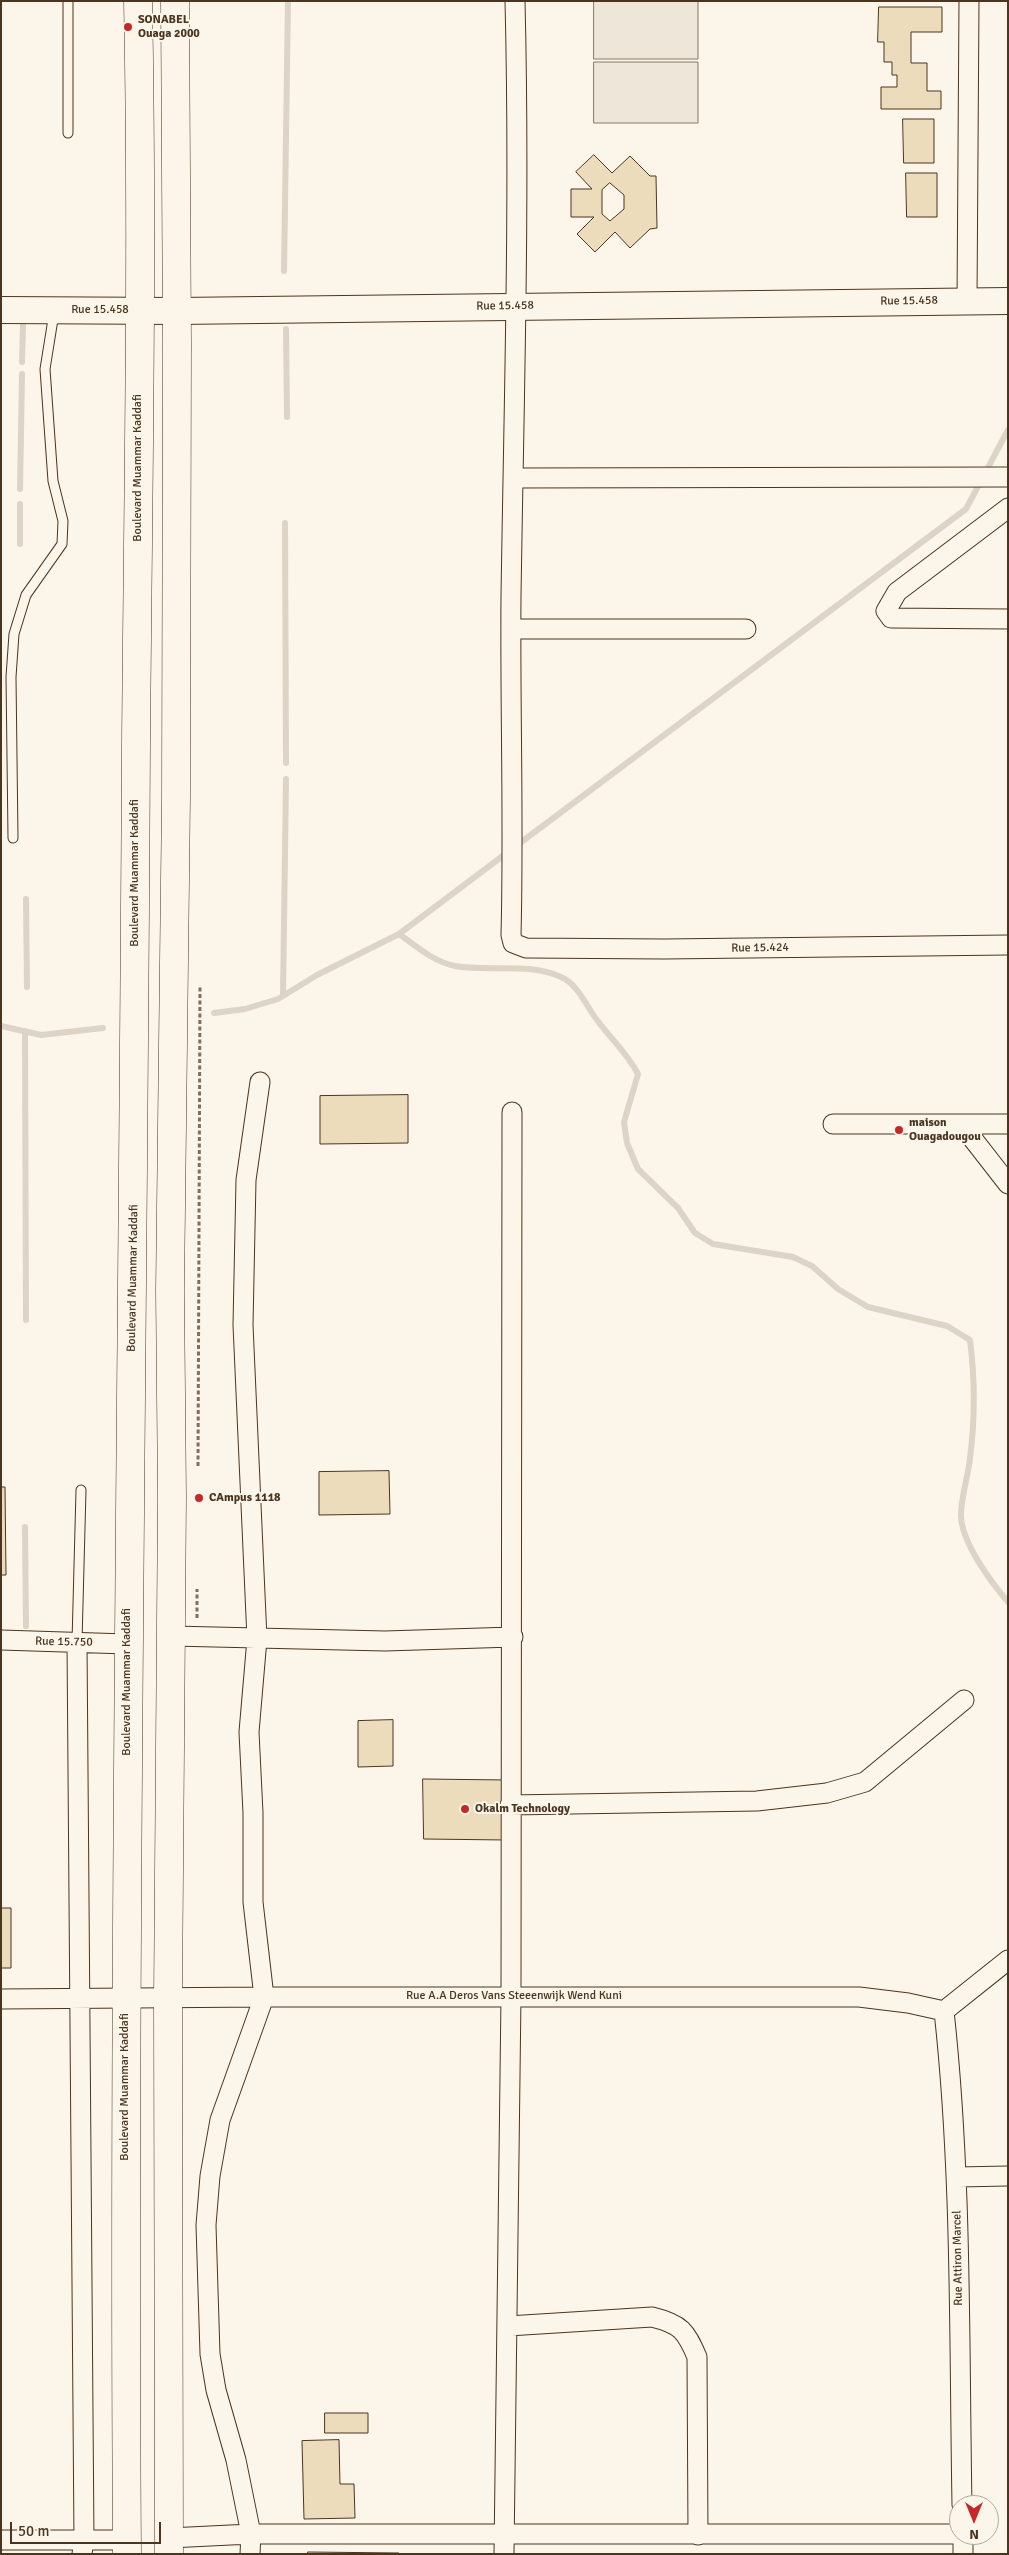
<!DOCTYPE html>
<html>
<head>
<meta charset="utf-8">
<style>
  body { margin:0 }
  #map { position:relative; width:1009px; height:2555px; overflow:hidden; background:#fbf6e9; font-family:Signika,sans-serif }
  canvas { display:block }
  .frame { position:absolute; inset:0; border:2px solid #4a3520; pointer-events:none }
  .north { position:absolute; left:949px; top:2495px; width:50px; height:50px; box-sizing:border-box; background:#fbf6e9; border:1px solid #b4a999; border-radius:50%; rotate:180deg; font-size:14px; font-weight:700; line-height:20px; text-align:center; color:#4a3520 }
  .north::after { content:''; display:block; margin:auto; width:18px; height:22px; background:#c62828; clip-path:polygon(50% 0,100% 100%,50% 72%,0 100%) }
  .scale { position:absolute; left:10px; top:2522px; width:151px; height:22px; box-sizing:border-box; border:2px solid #4a3520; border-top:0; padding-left:6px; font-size:15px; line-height:18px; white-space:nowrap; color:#4a3520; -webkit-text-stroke:4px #fbf6e9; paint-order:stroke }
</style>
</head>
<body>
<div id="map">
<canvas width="1009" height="2555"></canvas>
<div class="frame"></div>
<div class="north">N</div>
<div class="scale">50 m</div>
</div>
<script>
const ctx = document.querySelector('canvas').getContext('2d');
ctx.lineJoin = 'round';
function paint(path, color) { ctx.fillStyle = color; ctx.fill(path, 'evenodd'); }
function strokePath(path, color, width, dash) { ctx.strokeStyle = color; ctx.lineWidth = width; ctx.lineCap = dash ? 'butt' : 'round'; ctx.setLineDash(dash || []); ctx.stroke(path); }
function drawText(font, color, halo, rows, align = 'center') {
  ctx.font = font + ' Signika,sans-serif'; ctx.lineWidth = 4; ctx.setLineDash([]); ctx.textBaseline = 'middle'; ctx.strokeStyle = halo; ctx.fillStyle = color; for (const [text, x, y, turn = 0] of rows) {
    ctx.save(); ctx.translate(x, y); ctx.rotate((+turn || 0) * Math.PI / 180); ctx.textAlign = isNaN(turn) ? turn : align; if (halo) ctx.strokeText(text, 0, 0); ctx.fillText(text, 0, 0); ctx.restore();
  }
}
const green = new Path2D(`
  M594,1H698V59H594Z
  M594,62H698V123H594Z`);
paint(green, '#ede6d9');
strokePath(green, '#887966', 1);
strokePath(new Path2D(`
  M284,271L288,1
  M286,329L287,417
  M22,362L23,325
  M20,489L22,374
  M285,523L286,763
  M20,544V504
  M516,846L966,509L1008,430
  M26,899L27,987
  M399,934C416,946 434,962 455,966C489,972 528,962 561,977C578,984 586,1006 597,1020C611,1039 627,1053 638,1074L624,1122L627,1143L638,1169L678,1208L695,1233L713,1244L793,1257L812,1266L838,1289L868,1307L947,1326L970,1340C975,1379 975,1419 970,1458C968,1477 961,1497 961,1515C961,1542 991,1582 1008,1602
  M283,996L286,779
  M214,1013L245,1009L278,999L317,975L399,934L508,852
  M1,1026L41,1035L103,1028
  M25,1031L26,1320
  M25,1527L26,1626`), '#dcd4c6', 6);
const building = new Path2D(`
  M879,7H942V32H911V63H927V91H941V109H881V87H897V75H892V62H884V42H878Z
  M903,119H934V163H904Z
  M594,155L612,173L630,156L650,176H656L657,228L650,229L630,248L615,232L595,252L577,234L594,217H571V189H592L576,172ZM610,183L624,195V209L610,221L602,214V190Z
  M906,173H937V217H907Z
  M408,1095V1143L320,1144V1096Z
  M389,1471L390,1514L319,1515V1472Z
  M1,1487H5L6,1575H1Z
  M393,1720V1766L358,1767V1721Z
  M423,1779L507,1780L506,1840L424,1839Z
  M1,1908H11V1968H1Z
  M325,2413H368V2433H325Z
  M339,2440L340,2484H354L355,2518L304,2519L302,2441Z
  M308,2552L399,2553V2554H308Z`);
paint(building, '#ecdcbc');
strokePath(building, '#4a3520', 1);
const service = new Path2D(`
  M68,1V133
  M13,838L11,677L14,634L26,595L62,544L63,521L53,481L45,369L54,313
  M77,1642L81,1490`);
const minor = new Path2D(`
  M515,1C520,200 514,398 511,597C510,710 514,822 511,935L513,943L526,948L664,949L1008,945
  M967,301L969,1
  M513,478L1008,477
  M1008,508L897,592L886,611L891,618L1008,619
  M511,629H746
  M833,1124H1008
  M962,1125L1008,1184
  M172,1636L385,1641L513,1637
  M1,1640L127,1644
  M77,1642L84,2540L82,2554
  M510,1805L757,1801L827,1793L865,1782L964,1700
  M1,1999L264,1997H859L908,2003L944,2011
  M944,2011C962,2175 959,2340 962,2505
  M944,2011L1008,1960
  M957,2177L1008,2176
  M508,2326L652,2317C681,2324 686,2331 697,2357L698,2535
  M963,2535V2554
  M169,2538L251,2534H959
  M1,2540H127
  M250,2554L251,2534L236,2460L216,2390L210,2354L206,2225L210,2176L220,2120L264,1997L253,1902V1813L249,1732L257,1639L243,1325L246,1180L260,1082
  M504,2554L511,1996L512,1112`);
const secondary = new Path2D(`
  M1,310L177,311L1008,301`);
const primary = new Path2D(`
  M127,2554C123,1951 133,1348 136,745C138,497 143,249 138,1
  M169,2554L168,1998L172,1497L170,1290L176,798L177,344L175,1`);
strokePath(service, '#4a3520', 11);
strokePath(minor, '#4a3520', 21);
strokePath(secondary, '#4a3520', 28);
strokePath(primary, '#4a3520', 29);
strokePath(new Path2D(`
  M198,1466L200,987
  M197,1618V1589`), '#7f6f5c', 3, [4, 2.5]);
strokePath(service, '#fbf6e9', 9);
strokePath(minor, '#fbf6e9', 19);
strokePath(secondary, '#fbf6e9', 26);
strokePath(primary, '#fbf6e9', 28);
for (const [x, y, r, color] of [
  [128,27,5,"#c62828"],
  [899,1130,5,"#c62828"],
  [199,1498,5,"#c62828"],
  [465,1809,5,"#c62828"]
]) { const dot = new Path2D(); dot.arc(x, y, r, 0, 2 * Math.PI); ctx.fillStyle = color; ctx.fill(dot); strokePath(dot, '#fbf6e9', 2); }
drawText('bold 12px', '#4a3520', '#fbf6e9', [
  ["SONABEL",138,20],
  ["Ouaga 2000",138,34],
  ["maison",909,1123],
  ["Ouagadougou",909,1137],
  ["CAmpus 1118",209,1498],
  ["Okalm Technology",475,1809]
], 'left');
drawText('12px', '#4a3520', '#fbf6e9', [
  ["Rue 15.458",909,301,-1],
  ["Rue 15.458",505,306,-1],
  ["Rue 15.458",100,310],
  ["Boulevard Muammar Kaddafi",138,468,-90],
  ["Boulevard Muammar Kaddafi",135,873,-90],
  ["Rue 15.424",760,948,-1],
  ["Boulevard Muammar Kaddafi",133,1278,-89],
  ["Rue 15.750",64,1642,1],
  ["Boulevard Muammar Kaddafi",127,1682,-90],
  ["Rue A.A Deros Vans Steeenwijk Wend Kuni",514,1996],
  ["Boulevard Muammar Kaddafi",125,2087,-90],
  ["Rue Attiron Marcel",958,2258,-91]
]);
</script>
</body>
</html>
